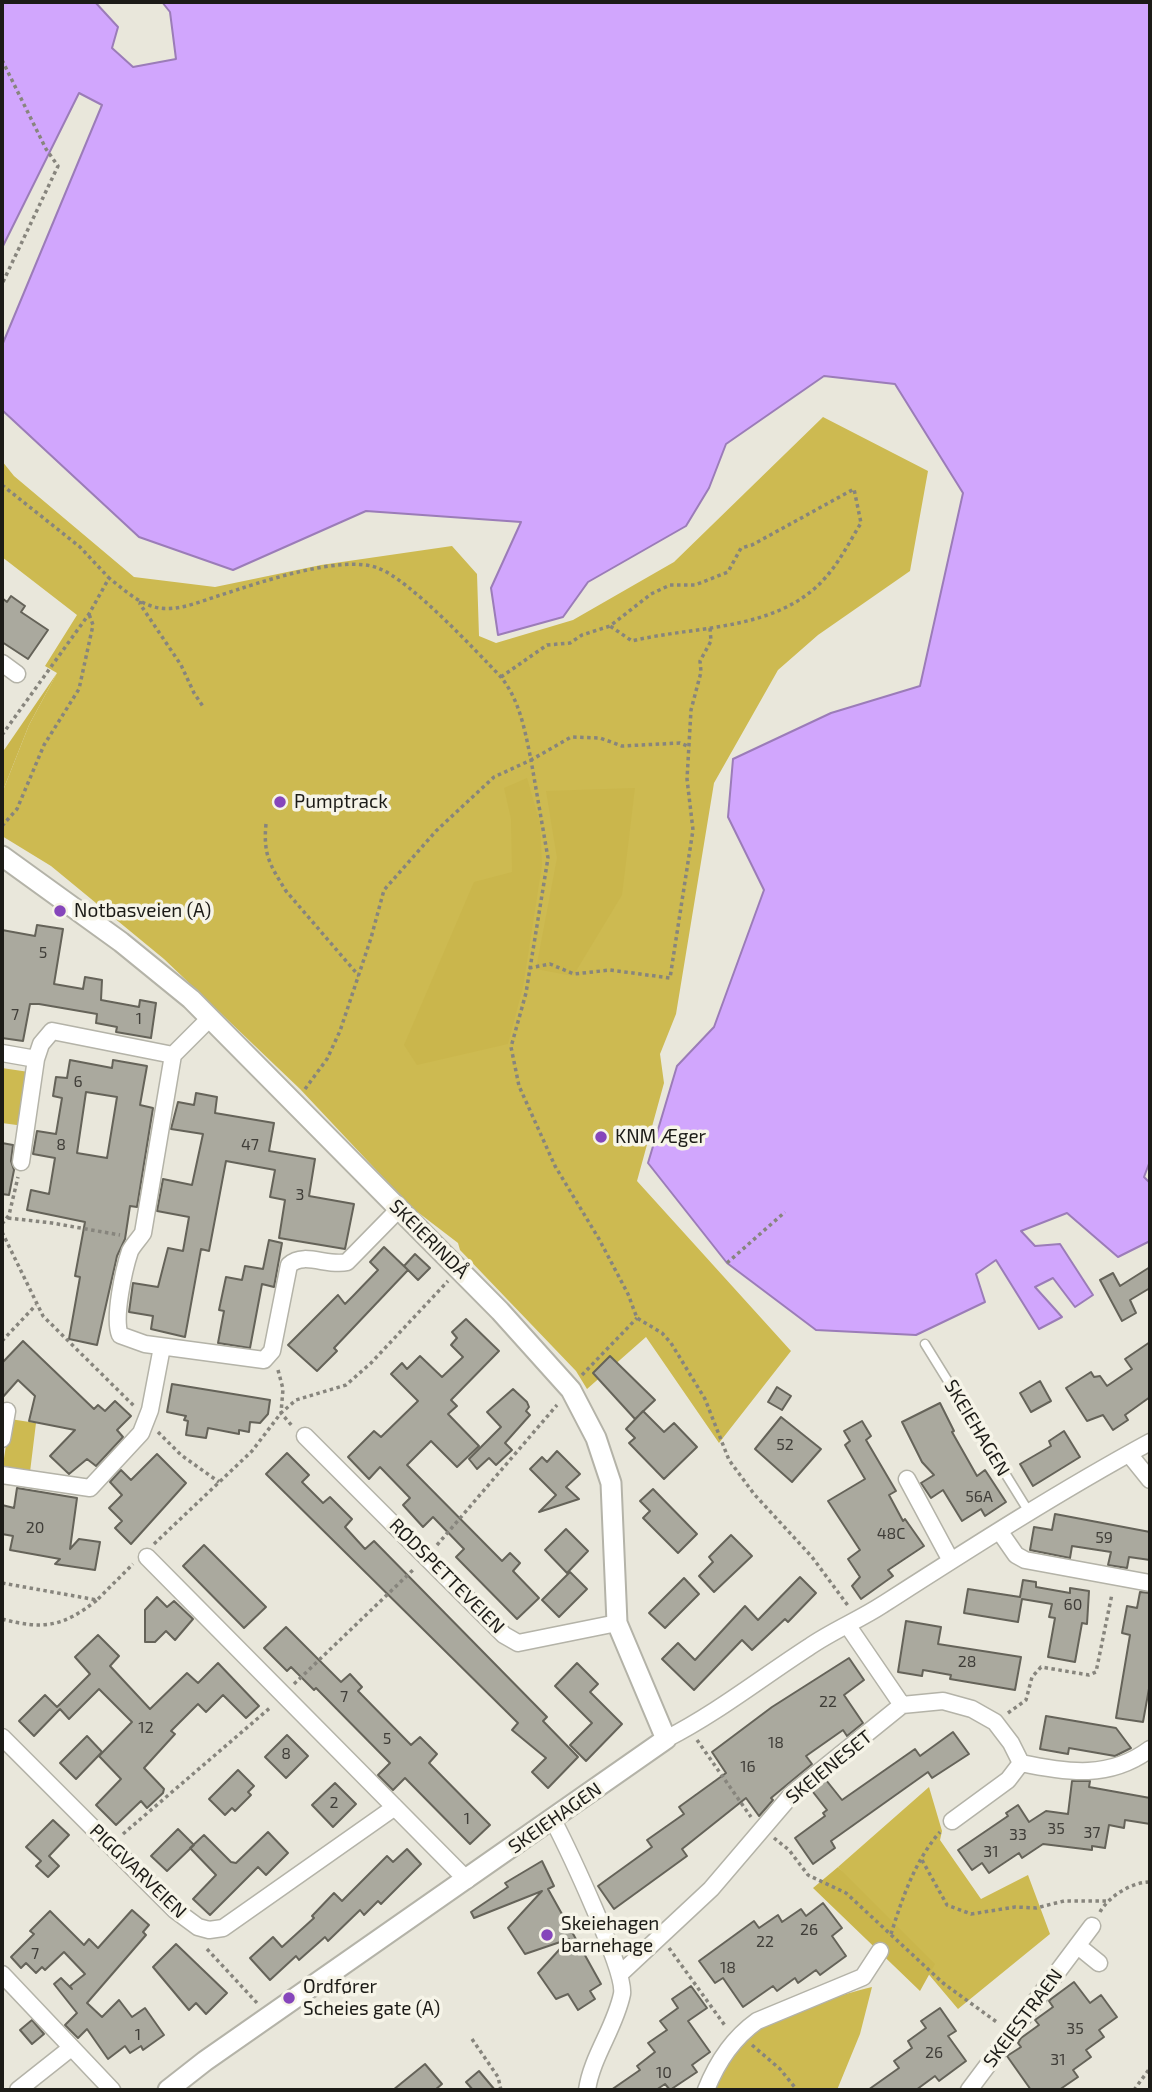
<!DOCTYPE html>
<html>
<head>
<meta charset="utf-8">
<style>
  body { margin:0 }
  #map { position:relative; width:1152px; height:2092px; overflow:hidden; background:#e9e7db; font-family:"Exo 2",sans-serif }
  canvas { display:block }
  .frame { position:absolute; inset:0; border:4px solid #1c1b17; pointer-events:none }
</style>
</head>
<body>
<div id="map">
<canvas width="1152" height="2092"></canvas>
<div class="frame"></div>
</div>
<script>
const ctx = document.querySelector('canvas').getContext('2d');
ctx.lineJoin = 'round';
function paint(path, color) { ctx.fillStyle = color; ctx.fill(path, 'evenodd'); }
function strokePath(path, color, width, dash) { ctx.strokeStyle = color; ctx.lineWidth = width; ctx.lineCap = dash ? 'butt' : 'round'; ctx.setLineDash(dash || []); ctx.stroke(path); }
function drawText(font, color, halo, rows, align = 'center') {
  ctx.font = font + ' "Exo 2",sans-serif'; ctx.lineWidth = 7; ctx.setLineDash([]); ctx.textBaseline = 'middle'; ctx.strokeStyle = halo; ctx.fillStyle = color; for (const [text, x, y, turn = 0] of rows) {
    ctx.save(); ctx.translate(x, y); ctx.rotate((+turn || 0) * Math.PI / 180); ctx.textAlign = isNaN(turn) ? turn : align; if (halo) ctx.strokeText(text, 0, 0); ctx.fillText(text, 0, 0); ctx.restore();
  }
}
paint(new Path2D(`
  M823,417L928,471L910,571L818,635L778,670L714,783L676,1014L660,1054L664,1083L637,1181L791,1351L719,1443L646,1337L587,1389L576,1371L460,1250L458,1243L411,1207L300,1089L164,959L51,866L2,836V793L29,725L57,673L45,666L77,615L2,557V461L14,476L134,577L215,587L321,565L452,546L477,574L479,636L496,643L573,620L674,562Z
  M2,1068L29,1072L24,1126L2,1123Z
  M10,1419L36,1423L30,1472L11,1471L3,1465Z
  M929,1787L942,1831L940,1840L981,1899L1028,1875L1050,1934L958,2009L838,1867Z
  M872,1987L860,2034L837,2090H715C722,2072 743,2039 759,2028C785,2010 841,1995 872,1987Z`), '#cdba51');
paint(new Path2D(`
  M57,673L29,725L2,793V753Z
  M527,778L540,823L542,865L523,987L508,1044L417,1065L404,1045L474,882L512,872L511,819L504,788Z
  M635,788L622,895L573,976L536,969L557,858L546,791Z
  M838,1867L935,1964L920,1991L813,1888Z`), '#cab64c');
const water = new Path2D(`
  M2,2H95L118,27L112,48L133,67L176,59L170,12L162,2H1150V1161L1144,1177L1150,1183V1241L1118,1257L1067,1213L1021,1231L1035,1246L1060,1244L1093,1295L1075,1307L1053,1278L1035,1287L1062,1317L1039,1329L996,1260L976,1274L985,1302L916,1335L816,1330L727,1263L648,1163L677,1066L714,1027L764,890L728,817L733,759L831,713L920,686L963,493L895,384L824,376L726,444L709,488L686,526L588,582L563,617L498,635L491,588L521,522L366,511L233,570L139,537L2,410L3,343L102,105L79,93L2,248Z`);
paint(water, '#d1a6fd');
strokePath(water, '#9b7cb8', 2);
const building = new Path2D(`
  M11,596L25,606L21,612L48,630L28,659L2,642V598L7,602Z
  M37,925L63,929L54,984L83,989L85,977L102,980L101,1000L139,1007L140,1000L156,1003L151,1038L116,1032L117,1027L96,1023L97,1014L39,1004H30L23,1041L2,1038V930L35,936Z
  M70,1060L112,1068L113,1060L147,1066L140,1105L153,1108L137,1207L130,1206L125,1239L117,1256L97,1345L69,1339L80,1277L75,1276L85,1222L27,1210L31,1190L49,1194L55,1158L33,1154L37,1131L56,1134L62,1098L53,1096L56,1077L67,1078ZM86,1092L117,1097L107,1158L77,1153Z
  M196,1093L217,1097L215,1113L274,1123L269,1151L315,1159L309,1196L354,1204L345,1249L279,1238L285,1200L270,1197L275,1170L226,1161L209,1251L201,1249L185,1337L151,1329L153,1316L129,1312L133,1283L158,1287L168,1248L183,1251L189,1217L157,1211L163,1179L192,1185L203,1134L171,1129L178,1102L194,1105Z
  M2,1143L13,1145L11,1161L14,1170L9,1195L2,1194Z
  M269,1240L282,1243L274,1287L262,1284L250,1348L218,1343L224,1311L219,1310L226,1277L242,1280L245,1266L263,1269Z
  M384,1247L408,1270L334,1348L337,1351L317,1371L288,1345L338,1295L345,1304L353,1296L378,1270L370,1262Z
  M415,1254L430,1268L418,1280L404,1266Z
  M1150,1267V1288L1130,1300L1136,1313L1122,1321L1100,1280L1113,1273L1120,1286Z
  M466,1319L499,1351L451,1400L457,1406L448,1414L479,1446L457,1467L431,1441L407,1465L502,1561L510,1553L520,1563L513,1571L539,1598L517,1619L456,1557L464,1549L433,1517L423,1527L403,1505L410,1498L380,1467L369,1479L348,1457L374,1431L381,1437L418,1401L391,1374L402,1363L407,1369L420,1356L442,1377L463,1357L451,1345L457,1338L452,1332Z
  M23,1341L94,1409L98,1405L105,1411L115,1401L131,1416L117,1430L123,1437L96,1466L87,1459L69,1474L50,1456L75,1430L29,1421L35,1396L18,1380L2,1398V1363Z
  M1150,1342V1397L1125,1415L1128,1420L1113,1430L1103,1415L1087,1421L1066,1388L1091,1372L1094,1377L1100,1376L1107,1386L1132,1369L1125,1359Z
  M610,1356L655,1400L635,1419L593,1373Z
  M1040,1381L1051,1401L1031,1412L1020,1393Z
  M172,1384L270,1400L268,1414L260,1423L250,1422L249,1432L239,1430V1434L208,1428L206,1438L186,1435L188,1421L184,1420L186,1416L167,1412Z
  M777,1387L791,1396L782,1410L768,1402Z
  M513,1389L527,1402L529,1407L526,1411L530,1415L505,1443L512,1450L496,1465L489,1458L477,1469L469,1459L501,1427L487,1412Z
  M940,1403L954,1431L952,1432L977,1476L985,1470L1006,1502L985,1516L981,1509L962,1521L943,1490L931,1498L921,1483L934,1475L922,1462L902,1422Z
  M643,1411L664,1432L674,1423L697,1447L664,1479L629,1443L635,1438L626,1429Z
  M781,1417L821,1449L792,1482L755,1449Z
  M862,1421L871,1436L866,1440L896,1491L889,1495L903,1521L905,1519L924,1546L888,1570L893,1576L861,1599L852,1586L860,1577L848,1559L860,1550L828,1501L865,1479L845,1445L850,1441L844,1431Z
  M1064,1431L1080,1457L1033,1486L1020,1464L1051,1446L1049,1441Z
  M557,1451L580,1474L566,1487L579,1499L539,1512L556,1495L530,1469L542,1457L547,1462Z
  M287,1453L309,1475L302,1482L323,1503L330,1497L352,1519L345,1527L365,1549L374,1541L547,1717L543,1721L578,1757L548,1788L532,1772L546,1758L512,1730L518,1723L266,1474Z
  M157,1454L186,1483L131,1544L115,1528L122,1521L109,1508L122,1495L110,1482L121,1470L131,1480Z
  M17,1488L77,1498L70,1549L79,1539L100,1542L95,1570L55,1564L60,1559L10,1550L13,1536L2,1534V1505L14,1508Z
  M653,1489L697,1534L678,1553L643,1518L650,1511L640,1501Z
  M1055,1514L1150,1532V1560L1129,1557L1127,1568L1108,1565L1111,1552L1072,1546L1070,1558L1030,1550L1034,1527L1052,1530Z
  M566,1529L588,1551L567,1573L545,1550Z
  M731,1535L752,1556L714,1592L699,1576L713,1562L709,1557Z
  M204,1545L266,1607L244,1628L183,1566Z
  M570,1572L587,1589L559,1617L542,1600Z
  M800,1577L816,1593L788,1622L785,1619L752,1650L742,1640L694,1690L662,1659L678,1643L695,1660L745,1606L758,1620Z
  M684,1578L699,1594L665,1628L649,1613Z
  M1023,1580L1036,1582V1587L1070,1593V1588L1089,1591L1087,1624L1082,1623L1075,1662L1048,1657L1055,1618L1049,1617L1052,1604L1022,1599L1018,1622L964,1613L968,1589L1020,1597Z
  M1140,1592L1150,1593V1683L1143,1722L1116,1718L1130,1635L1122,1633L1127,1606L1137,1608Z
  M157,1597L167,1607L174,1601L193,1619L175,1640L166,1631L155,1642H145V1610Z
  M906,1621L941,1627L938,1644L1021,1657L1015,1690L950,1679L951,1675L923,1670L922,1676L898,1672Z
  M286,1627L341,1682L350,1674L362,1687L358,1691L411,1745L420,1737L437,1754L429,1763L490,1825L470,1844L405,1778L393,1790L378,1775L390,1763L316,1688L314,1690L291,1667L287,1671L264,1648Z
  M98,1635L119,1656L110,1666L150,1709L187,1673L198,1683L218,1663L259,1706L246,1718L223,1695L206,1712L198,1704L171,1731L175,1734L144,1768L164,1789L163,1793L147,1808L141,1801L116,1825L96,1805L121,1779L99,1756L132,1722L99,1689L69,1719L60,1709L34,1736L19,1721L45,1695L57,1707L90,1674L75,1657Z
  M849,1658L864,1680L844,1695L863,1723L847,1736L843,1730L806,1756L812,1764L771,1798L773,1800L759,1816L746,1798L682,1849L687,1856L614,1909L598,1886L652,1847L647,1840L684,1814L679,1807L726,1773L712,1752L772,1707Z
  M577,1663L598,1684L590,1692L622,1724L586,1761L570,1745L592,1723L555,1686Z
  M1046,1716L1116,1728L1131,1748L1115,1756L1069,1748L1068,1754L1040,1749Z
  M953,1732L969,1754L932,1778L928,1772L831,1841L835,1848L813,1864L795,1838L825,1816L823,1813L827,1810L813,1792L817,1787L826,1780L842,1800L915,1749L920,1756Z
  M287,1735L308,1756L286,1778L265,1757Z
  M87,1736L102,1752L76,1779L60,1763Z
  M238,1770L254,1786L248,1792L251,1795L235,1811L232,1808L225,1815L209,1799Z
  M1072,1781H1090L1089,1787L1150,1798V1824L1125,1820L1124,1828L1109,1825L1105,1848L1092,1846V1850L1043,1844L1022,1858L1019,1853L989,1873L982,1863L972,1870L958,1850L1008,1816L1006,1813L1018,1805L1029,1822L1046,1811L1068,1814Z
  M335,1783L356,1804L333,1827L312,1805Z
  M53,1820L69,1835L49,1856L59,1866L48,1877L36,1866L41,1861L26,1847Z
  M178,1829L194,1845L167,1871L151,1856Z
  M268,1832L288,1853L266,1875L258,1867L210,1915L193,1899L216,1875L190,1848L204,1835L231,1862L236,1863Z
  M407,1849L421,1864L381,1904L378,1901L364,1915L360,1910L328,1941L325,1937L299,1960L296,1956L270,1980L250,1958L273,1937L282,1947L314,1918L312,1916L334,1893L342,1901L387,1856L393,1862Z
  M542,1861L554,1886L548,1889L601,1984L590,1991L595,1999L578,2010L568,1994L556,1999L538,1973L569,1939L525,1954L508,1928L542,1891L474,1918L471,1912L508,1887L505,1883Z
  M823,1903L842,1928L832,1936L846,1956L820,1975L816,1970L798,1983L795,1978L777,1991L773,1986L743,2007L723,1978L715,1983L699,1961L754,1921L759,1928L778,1915L782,1922L801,1909L806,1916Z
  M132,1910L149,1925L143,1932L146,1935L87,2003L102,2017L119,2000L132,2017L145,2008L164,2035L143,2050L141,2046L130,2053L125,2046L108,2059L87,2029L78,2038L65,2025L77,2013L54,1984L61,1978L72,1989L70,1986L85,1974L64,1952L45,1970L42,1967L36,1973L26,1963L21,1968L11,1957L34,1934L30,1931L50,1911L84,1945L89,1939L98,1948Z
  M176,1944L227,1993L206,2014L196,2003L189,2010L153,1967Z
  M1074,1982L1090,2003L1101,1995L1117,2017L1099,2030L1104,2037L1086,2050L1091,2057L1073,2070L1078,2077L1059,2090H1031L1007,2056L1021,2047L1018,2043L1021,2038L1039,2025L1035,2020L1053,2007L1049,2001L1051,1999Z
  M691,1986L707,2008L688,2021L710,2052L692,2065L697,2072L670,2090L665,2084L656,2090H611L640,2070L637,2066L655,2052L648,2043L667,2030L660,2021L678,2008L672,1999Z
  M940,2008L956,2031L948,2036L966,2061L939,2081L935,2076L916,2090H868L899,2068L894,2061L912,2048L908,2041L926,2028L921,2021Z
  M32,2020L44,2034L32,2044L20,2030Z
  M425,2064L442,2084L435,2090H393Z
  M479,2071L495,2090H473L466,2082Z`);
paint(building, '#aaa99e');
strokePath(building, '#656359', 2);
const service = new Path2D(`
  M925,1344L1029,1512`);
const minor = new Path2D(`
  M2,663L17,674
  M210,1018L173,1055L143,1233C139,1239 133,1245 130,1251C124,1269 113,1318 120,1335L145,1344L264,1360L272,1351L289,1265C304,1251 328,1267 347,1262L399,1209
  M2,1053L36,1059L41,1044L52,1031L173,1055
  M21,1162L36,1059
  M305,1436L504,1635L518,1643L617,1623
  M2,1439L7,1411
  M1129,1454L1150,1480
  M2,1475L90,1488L141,1433L150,1410L162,1347
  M907,1479L950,1559
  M1000,1532L1016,1555L1025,1560L1150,1583
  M147,1557L467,1880
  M848,1626L902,1705
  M2,1737L175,1910L198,1927L209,1930L223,1928L395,1807
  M666,1739C717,1713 761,1678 809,1647C832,1631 859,1620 882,1605C971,1548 1058,1492 1150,1442
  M553,1820C567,1847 626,1971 622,1994C615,2028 592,2056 587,2090
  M952,1821L1008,1780L1021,1763
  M1078,1946L1099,1963
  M2,1974L112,2090
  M620,1974L711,1889L793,1793L902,1705L943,1701L972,1709L995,1722L1011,1743L1021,1763C1068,1773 1110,1779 1150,1749
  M18,2090L71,2048
  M706,2090C717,2062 732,2039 757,2021L863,1977L880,1951
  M969,2090L1092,1926`);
const tertiary = new Path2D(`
  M2,856L121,942L191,999L500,1311L571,1390L596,1438L611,1483L617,1623L666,1739L205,2061L168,2090`);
strokePath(service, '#b4b3a8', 11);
strokePath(minor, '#b4b3a8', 19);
strokePath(tertiary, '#b4b3a8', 23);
strokePath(new Path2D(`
  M2,60L46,149L58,166L2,284
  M2,485L80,547L109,578
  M141,601L140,604L181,665L194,693L204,708
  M501,677L547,645L570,643L582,635L610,626L651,594L670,585H695L728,572L741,548L752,545L854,489L861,523C850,541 840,561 826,577C778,632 697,625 632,641L610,626
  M2,735L89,614L109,578C123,589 140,605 159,608C180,611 201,601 221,595C258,583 341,554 378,568C410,580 475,650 501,677C520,701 525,731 531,760L571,737L600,738L622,746L680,743L690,747
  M266,824C263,855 270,865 286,891L359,976
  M2,826L17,809L44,745L79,689L93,625L89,614
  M529,968L550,964L574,974L610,970L670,978L693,830L687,779L691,710L701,672L700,661L711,641L710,628
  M305,1089L327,1059L340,1031L371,938L384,890L436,831L494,777L531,760L548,858L526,993L511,1047L519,1086L555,1166L599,1239L628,1294L637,1318L662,1333L671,1343L705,1399L729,1460L754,1494L812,1557L849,1607
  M8,1218L52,1223L120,1235
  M2,1224L9,1215L18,1177
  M2,1232L43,1316L134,1406
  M727,1263L785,1212
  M2,1341L36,1305
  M278,1370L283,1389L281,1413L293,1427
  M582,1375L637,1318
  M158,1432L181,1455L219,1482
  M154,1544L252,1451L281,1413L296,1400L346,1385L371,1363L448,1281
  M437,1545L557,1405
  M2,1583L97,1600L133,1564
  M2,1619C43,1630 63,1627 97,1600
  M294,1684L415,1568
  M1008,1713L1026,1700L1032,1677L1041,1667L1089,1675L1096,1672L1112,1594
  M697,1740L751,1817
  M123,1834L271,1707
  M774,1838L789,1850L808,1875L846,1893L943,1983L998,2023
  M922,1860L947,1905L971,1914L1015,1907L1036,1908L1064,1901H1106
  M1100,1912C1109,1896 1132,1882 1150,1882
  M891,1934C902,1899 915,1860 940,1832
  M669,1948L726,2027
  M207,1949L258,2004
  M472,2039L498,2077L501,2090
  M752,2045L780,2069L797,2090
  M1134,2090L1150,2068`), '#87857d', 3.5, [3.5, 3.5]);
strokePath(service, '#fff', 8);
strokePath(minor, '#fff', 16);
strokePath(tertiary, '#fff', 19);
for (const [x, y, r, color] of [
  [280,802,7,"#8646bb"],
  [60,911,7,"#8646bb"],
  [601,1137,7,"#8646bb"],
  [547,1935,7,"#8646bb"],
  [289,1998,7,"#8646bb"]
]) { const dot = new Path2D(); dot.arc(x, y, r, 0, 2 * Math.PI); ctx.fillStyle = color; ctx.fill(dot); strokePath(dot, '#f6f4e8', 2.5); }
drawText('16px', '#403e39', null, [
  ["5",43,953],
  ["7",15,1015],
  ["1",139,1019],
  ["6",78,1082],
  ["8",61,1145],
  ["47",250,1145],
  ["3",300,1195],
  ["52",785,1445],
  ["56A",979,1497],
  ["20",35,1528],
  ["48C",891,1534],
  ["59",1104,1538],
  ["60",1073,1605],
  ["28",967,1662],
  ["7",344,1697],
  ["22",828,1702],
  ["12",146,1728],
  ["5",387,1739],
  ["18",776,1743],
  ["8",286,1754],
  ["16",748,1767],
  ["2",334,1803],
  ["1",467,1819],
  ["35",1056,1829],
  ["37",1092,1833],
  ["33",1018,1835],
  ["31",991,1852],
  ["26",809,1930],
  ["22",765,1942],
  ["7",35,1954],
  ["18",728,1968],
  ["35",1075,2029],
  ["1",138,2035],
  ["26",934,2053],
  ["31",1058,2060],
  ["10",664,2073]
]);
drawText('19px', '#1c1b17', '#f6f4e8', [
  ["Pumptrack",294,802],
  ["Notbasveien (A)",74,911],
  ["KNM Æger",615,1137],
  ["Skeiehagen",561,1924],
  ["barnehage",561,1946],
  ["Ordfører",303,1987],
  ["Scheies gate (A)",303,2009]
], 'left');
drawText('19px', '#1c1b17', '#f6f4e8', [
  ["SKEIERINDÅ",429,1239,45],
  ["SKEIEHAGEN",977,1428,59],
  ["RØDSPETTEVEIEN",447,1576,45],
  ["SKEIENESET",829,1767,-39],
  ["SKEIEHAGEN",555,1818,-35],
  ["PIGGVARVEIEN",138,1871,44],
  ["SKEIESTRAEN",1023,2018,-53]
]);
</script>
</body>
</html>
